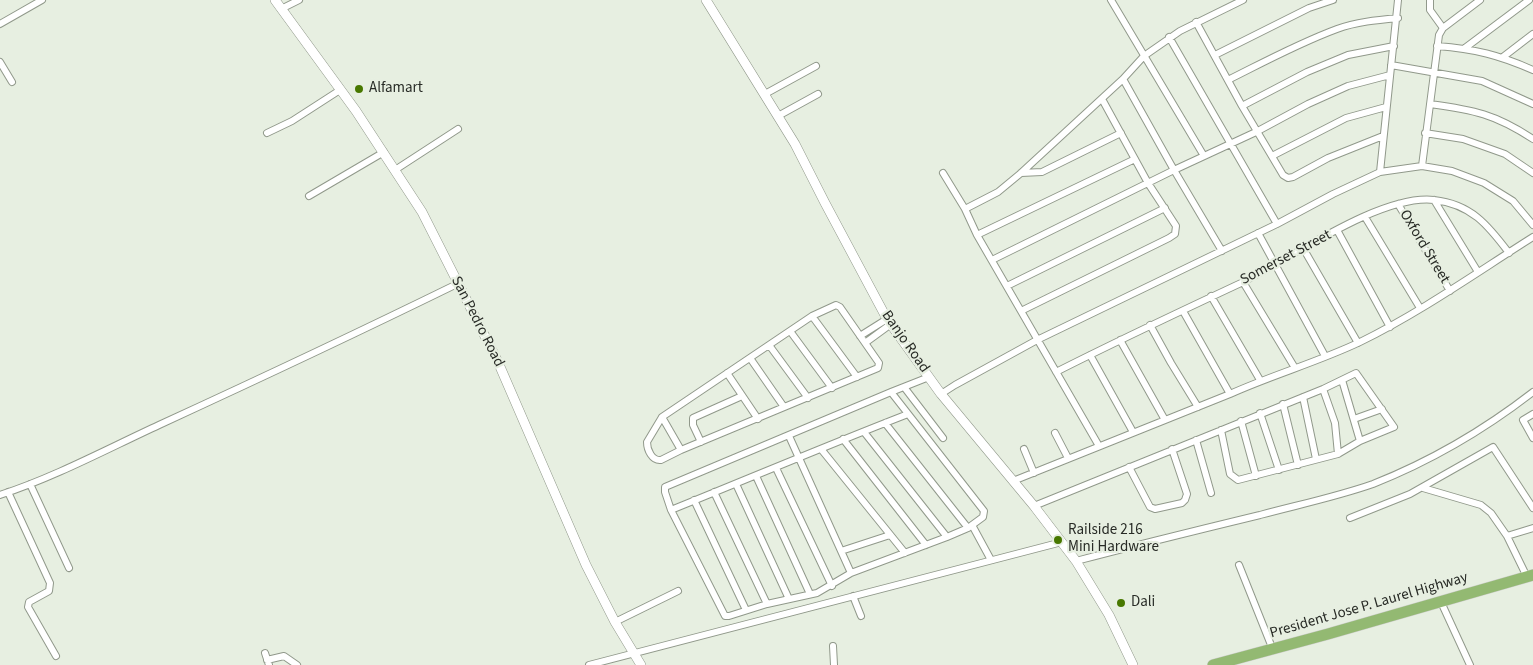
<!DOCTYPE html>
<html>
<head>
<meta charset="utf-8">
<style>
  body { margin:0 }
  canvas { display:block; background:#e7efe1 }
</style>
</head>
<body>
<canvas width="1533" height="665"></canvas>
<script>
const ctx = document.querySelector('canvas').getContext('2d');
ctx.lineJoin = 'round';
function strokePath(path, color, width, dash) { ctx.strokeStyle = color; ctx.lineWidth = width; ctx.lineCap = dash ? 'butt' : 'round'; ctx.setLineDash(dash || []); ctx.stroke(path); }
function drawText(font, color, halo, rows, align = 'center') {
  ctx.font = font + ' "Source Sans 3",sans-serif'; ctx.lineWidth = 4.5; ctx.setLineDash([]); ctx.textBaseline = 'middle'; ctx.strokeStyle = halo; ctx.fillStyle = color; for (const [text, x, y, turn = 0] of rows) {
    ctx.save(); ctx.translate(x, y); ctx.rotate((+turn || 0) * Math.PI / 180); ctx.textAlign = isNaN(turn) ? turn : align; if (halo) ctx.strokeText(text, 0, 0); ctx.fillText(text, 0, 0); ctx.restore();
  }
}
const street = new Path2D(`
  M1111,0L1204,156
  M1430,0V10L1443,28
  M281,9L299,0
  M1196,22L1242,106L1283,175L1288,178L1293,177L1328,158L1383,136
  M0,24L42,0
  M1169,37L1277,224
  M1437,46C1475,49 1499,55 1533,70
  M1465,48L1529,0
  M1215,55L1309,8L1333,0
  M1503,57L1533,34
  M0,62L12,82
  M1391,65L1482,81L1533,104
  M1123,79L1174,170L1222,251
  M1228,80C1264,62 1299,43 1337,29C1356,22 1377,20 1398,18
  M765,94L816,66
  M1430,104C1474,110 1495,114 1533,139
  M1242,106L1307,72L1348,55L1394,46
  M778,116L818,94
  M267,133L292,121L340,90
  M1425,133L1463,139L1505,154L1533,173
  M1272,156L1346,118L1386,107
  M1422,166L1439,35L1443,28L1480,0
  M395,170L458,129
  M1380,172L1398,0
  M943,173L965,209L977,235L1099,446
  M1021,173L1042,172L1121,133
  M309,196L384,152
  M1434,200L1478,272
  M1398,204L1450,291
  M965,209L998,192L1021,173L1123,79L1144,56L1180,31L1243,0
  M1365,217L1420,308
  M1337,230L1390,327
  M1258,233L1325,356
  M977,235L1135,159
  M1303,248L1358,343
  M992,260L1174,170L1256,132L1308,104L1348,86L1390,75
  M1243,282L1295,368
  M1007,286L1165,208
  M1211,296L1260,380
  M836,305L840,307L879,363L878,368L681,450L661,460C652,461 647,450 647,442L662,417L812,316Z
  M1021,311L1169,238L1175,234L1176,226L1148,183L1102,99
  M1183,311L1230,394
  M812,316L857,377
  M1150,325L1171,363L1198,407
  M790,331L832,388
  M860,336L887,319
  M1120,340L1165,420
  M865,343L891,324
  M769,345L808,398
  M1090,355L1133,432
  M750,358L784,407
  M1056,372C1117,341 1179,312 1241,283C1290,259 1380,194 1434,200C1471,204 1488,225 1509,253
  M727,373L758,419
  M1342,380L1360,441
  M904,387L943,438
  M1323,389L1335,423L1338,454
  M891,392L984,511L983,517L968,528L947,537L851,573L817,593L767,604L729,616H725L671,510L665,492V487L891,392L929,377
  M941,394L955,385L1037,340L1277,224L1333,194L1380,172L1422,166L1452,171L1484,183L1513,201L1533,225
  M1303,397L1316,459
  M1283,404L1298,465
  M1260,413L1279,470
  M1533,414L1523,420L1533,438
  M662,417L681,450
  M1354,419L1382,409
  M1241,421L1256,476
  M885,423L968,528
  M864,432L947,537
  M1055,433L1068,458
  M789,436L851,573
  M843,439L926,545
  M1196,440L1211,493
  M701,442L693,425V418L742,396
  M821,449L905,553
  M1024,449L1034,473
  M1129,467L1150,507L1155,509L1182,503L1185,500L1187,494L1172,449
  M776,468L832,586
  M756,476L810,594
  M1013,481L1230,394C1272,375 1318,362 1360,342C1421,312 1476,273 1533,237
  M30,484L69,568
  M736,484L789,599
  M1423,488L1481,505L1491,513L1507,536L1527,577
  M8,492L50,583L49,591L29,602L28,607L56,656
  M714,492L767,604
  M0,495C55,477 107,449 159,425C259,379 359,332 457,284
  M694,500L746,610
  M1034,506L1323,389L1356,373L1394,427L1360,441L1338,454L1238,480L1230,474L1221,430
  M671,510C750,478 828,445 908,414
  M1350,518L1410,494L1493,447L1533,508
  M972,525L991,560
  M1507,536L1533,528
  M841,551L890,535
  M1076,561C1137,545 1198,530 1260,515C1297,505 1336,497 1373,484C1431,461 1484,430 1533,392
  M1239,565L1273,650
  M853,596L861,616
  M1441,602L1470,665
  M615,622L678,591
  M833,646L834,665
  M265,653L269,665
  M267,660L284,656L297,665
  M589,665L1062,542`);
const secondary = new Path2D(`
  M275,0L356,111L422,212L498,362L586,565L615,622L641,665
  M706,0L795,144L825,203L887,319L941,394L1034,506L1076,561L1109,615L1133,665`);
const highway = new Path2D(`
  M1213,665L1328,634L1533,575`);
strokePath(street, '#91998b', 8);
strokePath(secondary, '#91998b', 10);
strokePath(highway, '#d0d0cf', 12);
strokePath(street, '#fff', 6);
strokePath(secondary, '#fff', 9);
strokePath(highway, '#93b972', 11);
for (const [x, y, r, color] of [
  [359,89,5,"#487800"],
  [1058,540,5,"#487800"],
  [1121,603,5,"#487800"]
]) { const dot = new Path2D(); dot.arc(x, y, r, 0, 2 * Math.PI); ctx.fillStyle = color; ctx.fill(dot); strokePath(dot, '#e7efe1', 2); }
drawText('15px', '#282b26', '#e7efe1', [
  ["Alfamart",369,89],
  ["Railside 216",1068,531],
  ["Mini Hardware",1068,548],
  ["Dali",1131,603]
], 'left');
drawText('15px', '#282b26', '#e7efe1', [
  ["Oxford Street",1424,247,59],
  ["Somerset Street",1286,258,-28],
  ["San Pedro Road",477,322,63],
  ["Banjo Road",905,342,55],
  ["President Jose P. Laurel Highway",1369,606,-16]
]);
</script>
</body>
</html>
